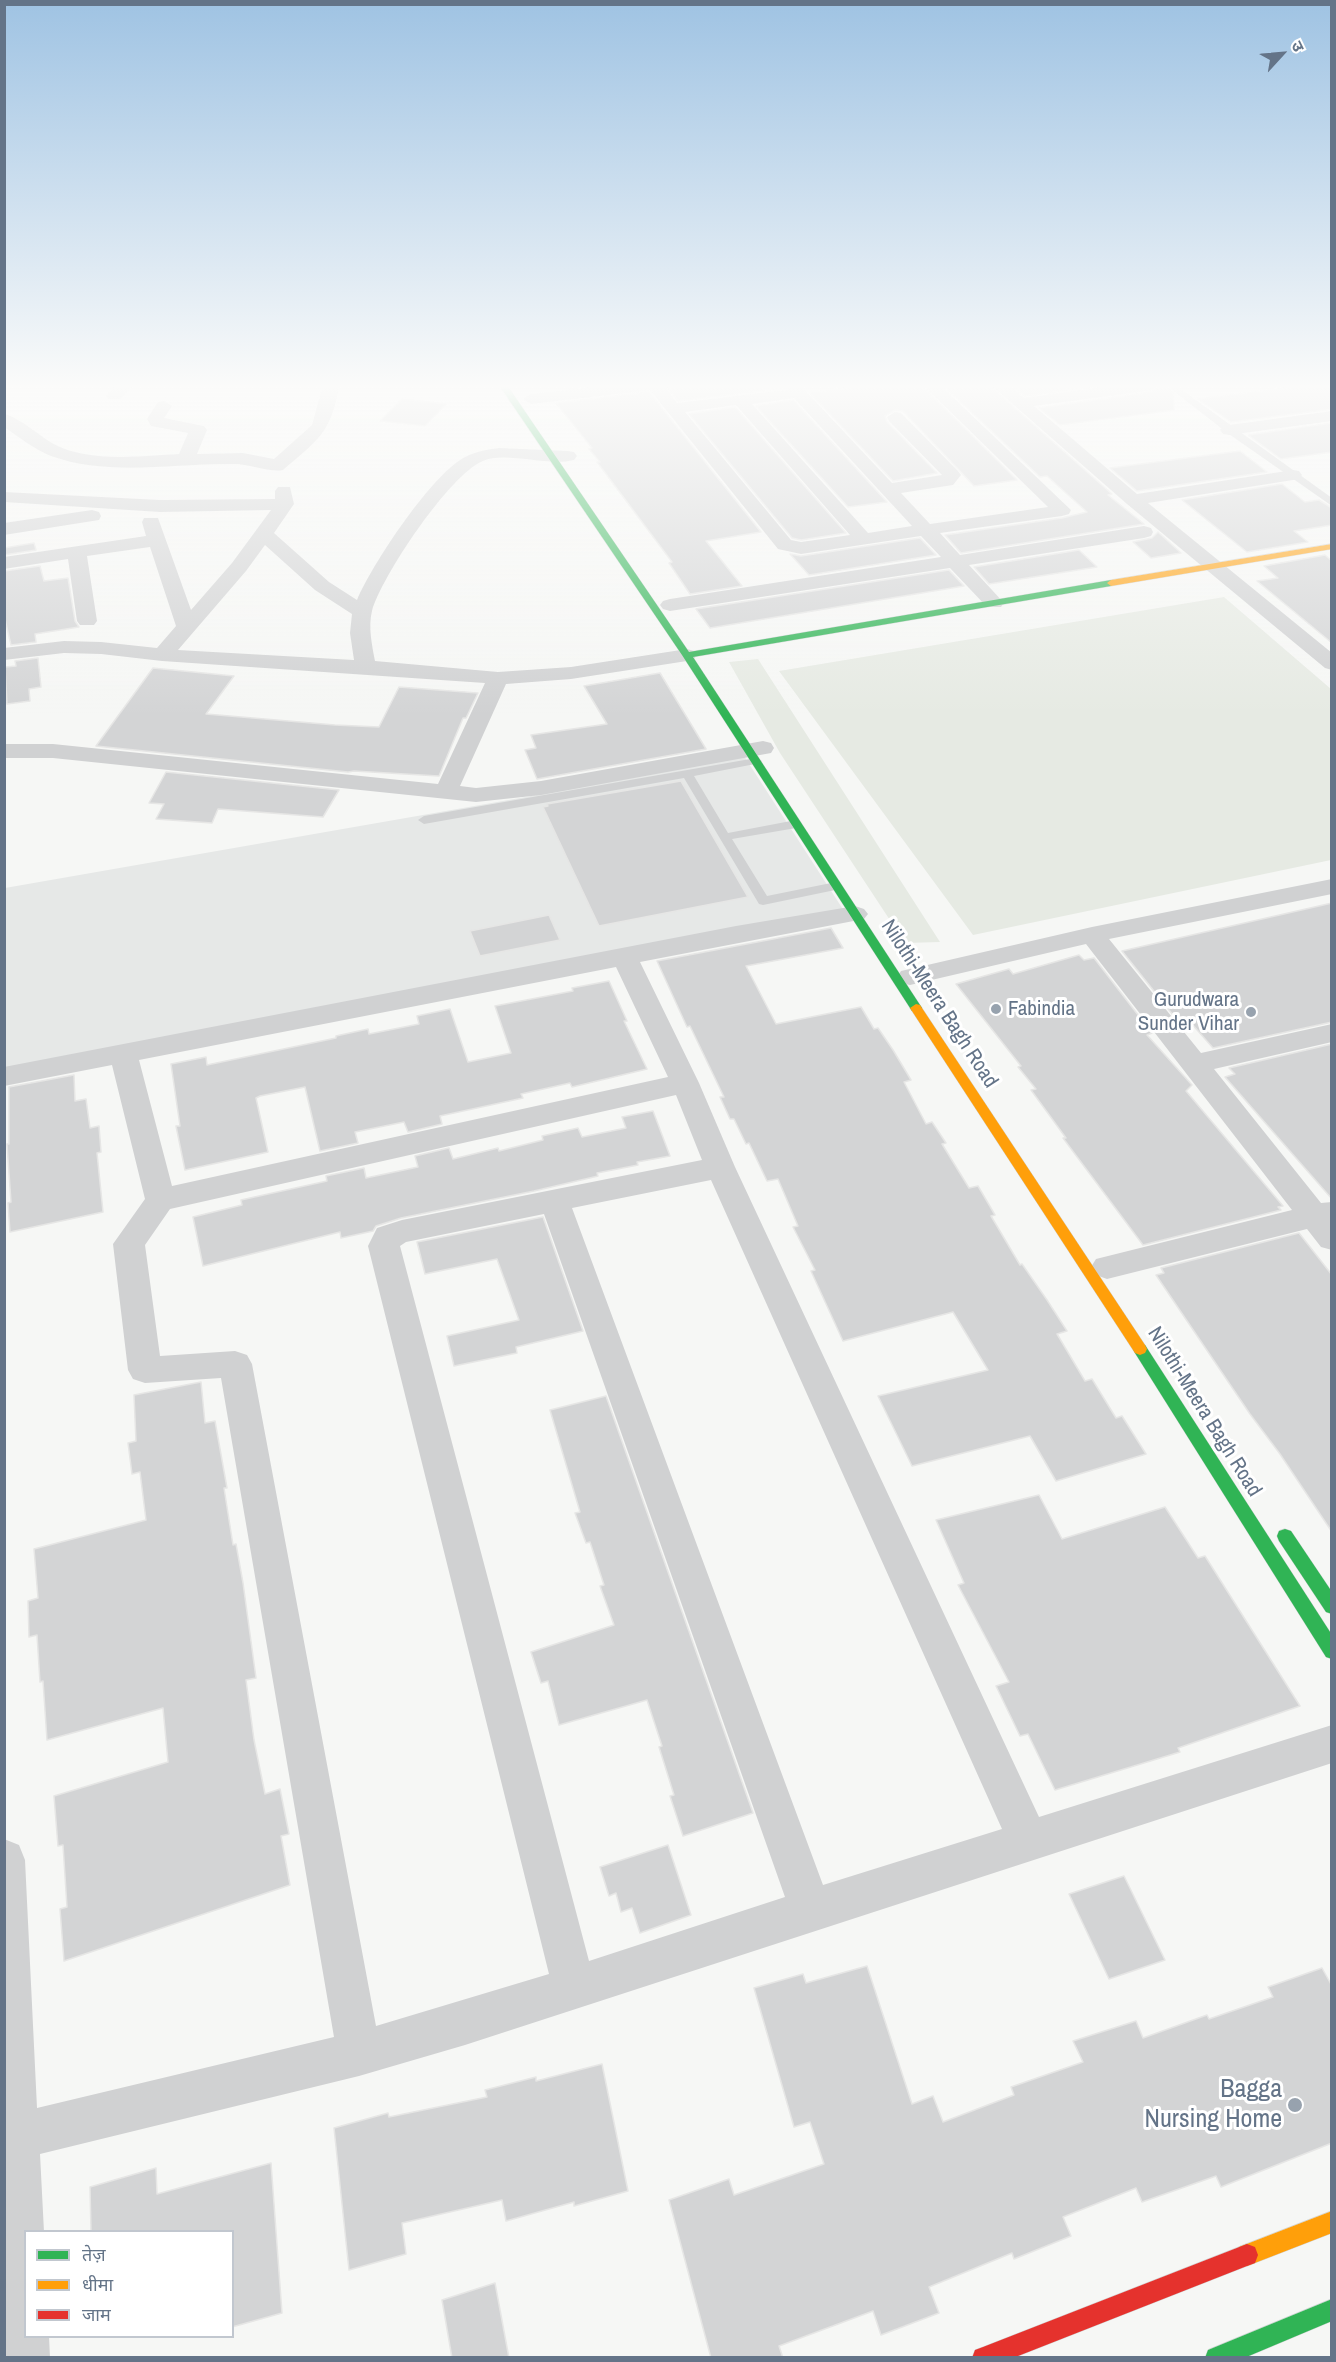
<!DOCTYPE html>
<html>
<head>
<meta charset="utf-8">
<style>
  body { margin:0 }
  #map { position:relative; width:1336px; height:2362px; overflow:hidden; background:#f6f7f5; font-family:"Archivo Narrow","Noto Sans Devanagari",sans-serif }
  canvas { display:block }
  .frame { position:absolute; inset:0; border:6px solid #647488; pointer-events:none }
  .legend { position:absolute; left:24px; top:2230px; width:210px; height:108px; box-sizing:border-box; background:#fff; border:2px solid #c1c7cf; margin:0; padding:8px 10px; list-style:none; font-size:18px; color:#647488 }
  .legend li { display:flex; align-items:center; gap:12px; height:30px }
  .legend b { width:30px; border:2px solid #c1c7cf }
  .north { position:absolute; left:1252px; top:24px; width:60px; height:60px; -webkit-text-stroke:4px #fff; paint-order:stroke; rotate:64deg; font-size:16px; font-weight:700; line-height:24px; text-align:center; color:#647488 }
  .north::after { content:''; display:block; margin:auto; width:21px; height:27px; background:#647488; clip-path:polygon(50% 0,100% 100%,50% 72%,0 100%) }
</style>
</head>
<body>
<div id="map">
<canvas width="1336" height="2362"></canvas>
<div class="frame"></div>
<ul class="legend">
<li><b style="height:8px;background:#30b455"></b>तेज़</li>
<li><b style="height:8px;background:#ff9f0a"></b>धीमा</li>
<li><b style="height:8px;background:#e5322d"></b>जाम</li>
</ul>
<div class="north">उ</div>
</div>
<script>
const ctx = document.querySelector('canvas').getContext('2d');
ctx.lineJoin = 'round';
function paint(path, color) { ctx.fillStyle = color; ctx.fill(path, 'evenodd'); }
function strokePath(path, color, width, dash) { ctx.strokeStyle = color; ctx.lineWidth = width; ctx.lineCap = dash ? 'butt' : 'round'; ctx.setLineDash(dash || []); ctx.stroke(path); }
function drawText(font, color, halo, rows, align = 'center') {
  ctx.font = font + ' "Archivo Narrow",sans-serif'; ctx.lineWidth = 6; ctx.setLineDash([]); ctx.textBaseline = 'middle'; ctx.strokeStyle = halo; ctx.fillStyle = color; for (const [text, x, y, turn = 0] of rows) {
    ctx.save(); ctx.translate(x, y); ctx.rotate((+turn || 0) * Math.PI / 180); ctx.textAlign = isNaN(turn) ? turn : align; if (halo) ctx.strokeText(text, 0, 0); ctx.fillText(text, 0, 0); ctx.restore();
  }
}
paint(new Path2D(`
  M744,756L846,914L5,1082V888L526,797Z`), '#e6e8e7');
paint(new Path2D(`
  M1224,597L1331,689V860L973,935L779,671Z
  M758,659L940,942L905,943L780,753L729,662Z`), '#e6eae3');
const building = new Path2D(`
  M692,385H780L782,388L678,401L668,388Z
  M868,385H921L1017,480L974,486L903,411L895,410L885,416L887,422L937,473L893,481L810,393Z
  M943,385H989L1112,494L1108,495L1144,524L961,553L945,535L1062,518L1087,512L1047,476L1040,477Z
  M1012,385H1100L1025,396Z
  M1162,385L1173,393L1174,410L1060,425L1039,408L1152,392Z
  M1332,385V409L1231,422L1198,399L1302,386Z
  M649,392L761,532L706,541L742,586L690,594L669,563L672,562L597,462H600L589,449L592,448L556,403Z
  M402,399L446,404L425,426L380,421Z
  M793,400L887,502L848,507L756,406Z
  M735,407L846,533L801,540L792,538L689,414Z
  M1332,423V452L1281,459L1248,435Z
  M1240,451L1267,472L1137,491L1110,468Z
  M1282,484L1305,502L1319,500L1332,508V525L1294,531L1308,542L1247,552L1182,500Z
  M1158,532L1181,553L1151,558L1133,542L1152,538Z
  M920,538L936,555L809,575L790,554L801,556Z
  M34,543L36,550L4,555V548Z
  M1079,550L1097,567L989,584L974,567Z
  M1325,555L1332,561V643L1257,581L1278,578L1264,566Z
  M40,566L44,581L68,578L75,621L79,627L35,634L36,642L11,645L4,615V571Z
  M949,570L964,586L710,628L696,609Z
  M38,658L41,687L29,689L30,701L7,704L5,667L16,666L15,661Z
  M153,668L234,676L206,714L335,725L379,727L399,687L478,693L466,718H463L439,776L354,771L348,772L96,746Z
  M660,673L706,749L537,779L525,750L536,748L531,735L607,724L584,686Z
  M166,772L339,790L323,817L218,809L212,823L156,819L164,804L149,803Z
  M681,781L748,897L599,926L543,807L548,806L547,804Z
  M1332,903V1022L1213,1048L1191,1023L1181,1025L1122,951Z
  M549,915L560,940L480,956L470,931Z
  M831,928L843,948L746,966L776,1024L861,1007L874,1029L878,1028L893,1050L911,1080L904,1082L926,1124L932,1122L946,1143L942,1144L969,1188L978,1186L995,1215L991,1216L1020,1265L1022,1264L1047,1300L1067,1331L1057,1334L1085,1381L1092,1379L1116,1418L1122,1416L1146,1454L1056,1481L1030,1436L912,1466L878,1396L988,1370L953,1312L843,1341L811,1271L815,1270L793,1227L798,1226L778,1179L767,1181L749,1143L746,1144L734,1119H730L720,1097H724L690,1026L687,1027L657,961Z
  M1079,955L1084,960L1094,958L1152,1033L1147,1035L1192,1085L1186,1091L1283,1206L1278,1207L1281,1210L1143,1245L1063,1138H1066L1031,1090L1036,1089L1018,1067L1021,1066L956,984L1009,969L1013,974Z
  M609,981L627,1021H624L647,1069L572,1087L570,1083L521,1094L523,1098L440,1116L442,1124L408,1132L404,1122L355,1132L358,1143L320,1151L305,1087L260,1096L256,1098L268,1152L185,1170L176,1126H180L171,1064L206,1057L207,1065L336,1038V1036L368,1029L369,1034L419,1024L417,1016L450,1009L468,1062L511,1053L495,1006L573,991L572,988Z
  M1332,1044V1199L1225,1077L1235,1074L1229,1068Z
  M74,1075L75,1101L86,1099L90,1128L99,1126L101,1152L97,1153L103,1212L10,1232L8,1203L11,1202L7,1144H9V1087Z
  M653,1111L670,1156L637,1162L638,1165L597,1173L598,1176L534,1191L401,1218L376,1226L373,1231L341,1238L340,1232L203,1266L193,1217L242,1205L241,1200L327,1181L326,1176L364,1168L366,1178L418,1167L415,1156L449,1148L453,1159L498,1148L499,1151L543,1140L542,1136L578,1128L582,1137L626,1128L622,1117Z
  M543,1217L583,1331L516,1347L517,1353L454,1366L447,1336L519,1320L497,1259L425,1274L417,1242Z
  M1299,1233L1332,1275V1532L1280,1454L1250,1414L1156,1275L1164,1273L1161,1268Z
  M201,1382L205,1423L215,1421L227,1488H224L233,1545L236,1544L243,1583L256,1678L246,1680L254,1740L265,1794L280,1789L289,1834L281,1836L290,1885L64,1961L60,1909L67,1907L63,1845L58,1846L54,1796L168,1762L163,1708L47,1740L43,1681L40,1682L37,1635L29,1637L28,1601L38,1598L34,1549L146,1520L140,1472L132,1474L128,1443L136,1441L134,1395Z
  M606,1396L753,1813L683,1836L670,1796L674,1795L659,1747L662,1746L647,1700L559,1725L548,1681L541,1683L531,1652L614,1625L600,1586L604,1585L590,1542L586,1543L575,1513L580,1512L550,1410Z
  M1039,1495L1062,1539L1165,1507L1198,1558L1205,1556L1300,1706L1178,1748L1180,1752L1055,1790L1028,1734L1020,1736L996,1686L1009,1682L958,1585L964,1583L936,1520Z
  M668,1845L691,1915L640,1933L632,1908L621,1912L616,1893L609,1896L600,1867Z
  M1124,1876L1165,1960L1109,1979L1069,1894Z
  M867,1966L912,2104L933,2096L943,2122L1014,2095L1011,2087L1083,2062L1073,2041L1136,2021L1143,2038L1207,2015L1209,2019L1273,1997L1268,1987L1322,1968L1332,1986V2143L1221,2187L1216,2176L1142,2202L1136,2188L1063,2217L1071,2236L1014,2259L1012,2253L929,2287L939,2313L881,2335L873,2311L779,2346L783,2358H711L669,2200L729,2179L734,2195L824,2164L810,2122L794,2127L754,1988L803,1974L806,1983Z
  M602,2064L628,2191L574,2206V2202L506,2221L502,2200L402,2223L406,2254L349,2270L334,2128L388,2113L389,2117L487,2097L485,2090L536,2077V2081Z
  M271,2163L282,2313L232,2327V2232H91L90,2187L156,2168L157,2194Z
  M495,2283L509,2358H452L442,2300Z`);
paint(building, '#d3d4d5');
strokePath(building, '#e6e6e5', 1.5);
const fast = new Path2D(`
  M499,385H507L689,652L1111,580L1115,583L1111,586L693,657L920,1005L922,1008L920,1011H912L682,655Z
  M1140,1343L1145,1345L1332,1635V1659L1326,1657L1135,1353L1133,1349L1135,1345Z
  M1285,1529L1291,1531L1332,1592V1614L1326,1612L1279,1541L1277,1536L1279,1531Z
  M1332,2299V2321L1244,2358H1205L1208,2350Z`);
const slow = new Path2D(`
  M1332,544V549L1111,586L1107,583L1111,580Z
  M916,1004L920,1005L1145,1345L1147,1349L1145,1353L1140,1355L1135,1353L910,1008Z
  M1332,2211V2233L1247,2266L1239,2263L1236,2255L1239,2247Z`);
const jam = new Path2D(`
  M1247,2244L1255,2247L1258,2255L1255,2263L1247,2266L1013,2358H972L975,2350L983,2347Z`);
strokePath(fast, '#d2d5d6', 1);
strokePath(slow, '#d2d5d6', 1);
strokePath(jam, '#d2d5d6', 1);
paint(new Path2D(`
  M1166,385H1175L1332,498V506L1226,432Z
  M756,758L762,761L760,763L694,776L728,833L796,820L802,824L796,828L732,839L767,896L836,882L840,883L842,886L840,889L763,905L759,904L684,778L424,824L418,820L424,816Z`), '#d0d1d2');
paint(new Path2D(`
  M116,385H134L120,399H108L106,396Z
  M323,385H339C332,432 318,440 283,470C271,473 249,464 234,464C174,463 109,477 51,456C34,449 19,437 4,427V414C24,419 41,439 60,447C95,462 142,456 179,454L188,433L151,426L147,419L158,402L164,401L172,406L164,418L204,426L207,430L197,454L243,453L274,459L312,425Z
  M610,385H663L677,403L786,390L783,385H800L892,483L942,475L889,421L887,417L895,412L901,413L958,471L961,475L953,485L901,493L930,524L1048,507L923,385H940L1071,510L1069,514L1062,516L940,533L960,555L1144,526L1151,528L1153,532L1151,536L1144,538L969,565L1004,603L1001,607H987L950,568L670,611L663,609L660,605L663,601L670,599L941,557L921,536L801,554L778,549L650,390L531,404L523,399L531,394ZM794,398L912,526L868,533L752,404ZM736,405L850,535L801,542L791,540L685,412Z
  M991,385H1009L1024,398L1116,385H1160L1152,390L1034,406L1137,494L1293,470L1299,471L1302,475L1299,479L1293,480L1148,503L1332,653V670L1325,668L1127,504Z
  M1332,411V421L1229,435L1223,434L1220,430L1223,426L1229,425Z
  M499,448L568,451L574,452L577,456L574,460C547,467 506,451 483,461C449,475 382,576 372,611C368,627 372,645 375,661L498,672L571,667L687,649L694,651L697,655L694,659L687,661L571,679L506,684L460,786L476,788L541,781L763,741L771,743L774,748L771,753L541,795L476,802L53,758H4V744H53L438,784L485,683L162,661L101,654L64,653L4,660V648L64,641L101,642L157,648L176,626L150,547L87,556L97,621L94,625H80L77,621L68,559L4,569V557L146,536L142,522L144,518H158L191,610L232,563L271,510L160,512L4,502V492L160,500L275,499V491L278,487H290L294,504L274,533L329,582L357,600C373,563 427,482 460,460C472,452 485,450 499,448ZM265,545L315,590L352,614L350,633L354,660L178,650L246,571Z
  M92,510L99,512L101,516L99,520L4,535V523Z
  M1332,879V894L1109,939L1201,1053L1332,1024V1042L1214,1069L1321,1203L1332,1202V1250L1321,1247L1307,1229L1107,1279L1096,1275L1091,1267L1096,1259L1292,1210L1086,944L910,985L901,983L897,977L901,971L910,969L1092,927Z
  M855,906L864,909L868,914L864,919L640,962L699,1083L735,1167L1039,1817L1332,1725V1763L465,2045L359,2076L40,2154L44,2232H26V2336H49L50,2358H4V1839L19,1845L25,1860L37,2108L334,2037L221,1378L145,1383L133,1379L128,1370L113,1244L145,1199L112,1065L4,1086V1067L736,926ZM616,967L668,1077L172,1186L139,1060ZM676,1095L702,1160L402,1220L377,1228L368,1246L549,1974L376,2026L252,1364L247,1355L235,1351L160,1356L145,1245L170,1209ZM711,1180L1002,1829L823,1885L572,1208ZM544,1214L785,1897L589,1961L400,1246L406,1242Z`), '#d0d1d2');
paint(fast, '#30b455');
paint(slow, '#ff9f0a');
paint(jam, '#e5322d');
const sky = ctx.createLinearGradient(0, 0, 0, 716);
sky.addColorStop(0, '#9fc3e3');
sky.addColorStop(0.54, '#fbfbfa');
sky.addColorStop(1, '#fbfbfa00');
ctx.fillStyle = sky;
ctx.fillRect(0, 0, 1336, 716);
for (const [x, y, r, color] of [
  [996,1009,6,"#97a2ae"],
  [1251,1012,6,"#97a2ae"],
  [1295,2105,8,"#97a2ae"]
]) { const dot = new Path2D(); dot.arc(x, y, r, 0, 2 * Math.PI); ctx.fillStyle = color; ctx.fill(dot); strokePath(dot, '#fff', 2); }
drawText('21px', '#647488', '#fff', [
  ["Gurudwara",1239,1000],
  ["Sunder Vihar",1239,1024],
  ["Fabindia",1008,1009,"left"]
], 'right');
drawText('21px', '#647488', '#fff', [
  ["Nilothi-Meera Bagh Road",939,1004,57],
  ["Nilothi-Meera Bagh Road",1204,1412,58]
]);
drawText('26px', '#647488', '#fff', [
  ["Bagga",1282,2090],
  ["Nursing Home",1282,2120]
], 'right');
</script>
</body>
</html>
